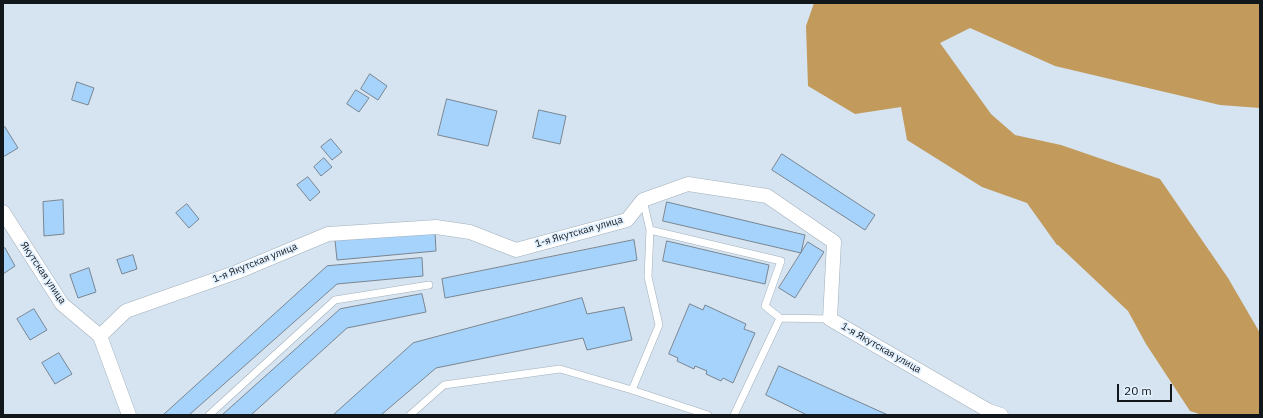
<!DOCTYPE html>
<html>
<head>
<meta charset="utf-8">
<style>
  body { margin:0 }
  #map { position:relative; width:1263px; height:418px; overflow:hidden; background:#d6e4f1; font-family:"IBM Plex Sans",sans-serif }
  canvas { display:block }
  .frame { position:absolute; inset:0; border:4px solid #12171c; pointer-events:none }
  .scale { position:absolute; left:1117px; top:384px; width:55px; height:18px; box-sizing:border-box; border:2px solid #12171c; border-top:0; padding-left:5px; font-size:12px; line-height:14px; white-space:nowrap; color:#12171c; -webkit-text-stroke:3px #e3f1ff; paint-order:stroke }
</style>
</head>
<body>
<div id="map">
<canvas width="1263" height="418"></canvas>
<div class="frame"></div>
<div class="scale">20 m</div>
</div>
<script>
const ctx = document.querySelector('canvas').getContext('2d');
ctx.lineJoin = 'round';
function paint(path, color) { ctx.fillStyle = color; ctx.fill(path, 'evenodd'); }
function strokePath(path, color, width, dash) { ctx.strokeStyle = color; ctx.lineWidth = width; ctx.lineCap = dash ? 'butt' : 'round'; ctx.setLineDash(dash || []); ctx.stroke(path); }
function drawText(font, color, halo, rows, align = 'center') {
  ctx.font = font + ' "IBM Plex Sans",sans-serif'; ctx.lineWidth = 3.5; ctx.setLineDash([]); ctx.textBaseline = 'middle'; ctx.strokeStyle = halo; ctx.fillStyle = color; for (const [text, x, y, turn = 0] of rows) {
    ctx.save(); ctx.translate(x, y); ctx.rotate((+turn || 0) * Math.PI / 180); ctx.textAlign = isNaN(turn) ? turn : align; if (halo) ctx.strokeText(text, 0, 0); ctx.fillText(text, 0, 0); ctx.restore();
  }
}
paint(new Path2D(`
  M814,3H1260V108L1220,105L1055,66L970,28L940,43L991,114L1015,135L1061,145L1160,179L1228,278L1260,333V415H1202L1190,411L1146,344L1128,311L1058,245H1057L1027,203L982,187L907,140L901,107L855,114L808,86L806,26Z`), '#c19a5c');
const building = new Path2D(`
  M370,74L387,86L378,100L361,89Z
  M77,82L94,88L88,105L72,100Z
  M356,90L369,98L359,112L347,104Z
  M447,99L497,111L488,146L438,135Z
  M539,110L566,116L560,144L533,138Z
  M5,127L18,148L3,157V128Z
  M331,139L342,152L332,160L321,147Z
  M782,154L875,215L865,230L772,170Z
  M324,158L332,167L321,176L314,167Z
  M308,177L320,192L310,201L297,185Z
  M63,200L64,234L44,236L43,202Z
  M667,202L805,235L801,253L663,221Z
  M187,204L199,219L189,228L176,213Z
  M435,232L436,251L337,260L335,240Z
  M634,240L637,260L445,298L442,279Z
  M667,241L769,265L765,284L663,261Z
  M808,242L824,252L795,298L779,288Z
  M5,248L15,266L3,274V249Z
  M133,255L137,269L122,274L117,260Z
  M422,258L423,276L337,284L189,415H163L327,266Z
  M89,268L96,292L78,298L70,275Z
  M422,294L426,312L347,328L251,415H222L340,309Z
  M582,298L587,314L624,307L632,340L587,350L583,338L436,368L381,415H333L413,343Z
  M690,304L703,310L705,305L746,324L744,329L755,333L733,383L723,378L721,381L706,374L707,371L695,366L694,369L677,361L678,358L669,354Z
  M34,309L47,330L30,340L17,319Z
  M59,353L72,374L55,384L42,363Z
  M779,366L888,415H807L766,395Z`);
paint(building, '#a6d3fc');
strokePath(building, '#788591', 1);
const lane = new Path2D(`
  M650,230L781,261L765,306L780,318
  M632,390L659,325L648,277L650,230L643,200
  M209,415L335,300L429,285
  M410,415L444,385L560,369L632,390L708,415
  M734,415L780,318L830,319`);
const street = new Path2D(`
  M3,212L62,304L100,336L129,415
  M100,336L126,311L237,272L328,234L436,227L470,232L516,250L627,220L643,200L688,184L767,196L834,242L830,319L989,411L1001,415`);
strokePath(lane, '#a1afbb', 8);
strokePath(street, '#a1afbb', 15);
strokePath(lane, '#fff', 7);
strokePath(street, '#fff', 14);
drawText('10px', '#12171c', '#e3f1ff', [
  ["1-я Якутская улица",579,232,-16],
  ["1-я Якутская улица",255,263,-22],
  ["Якутская улица",43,273,56],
  ["1-я Якутская улица",881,348,30]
]);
</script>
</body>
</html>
